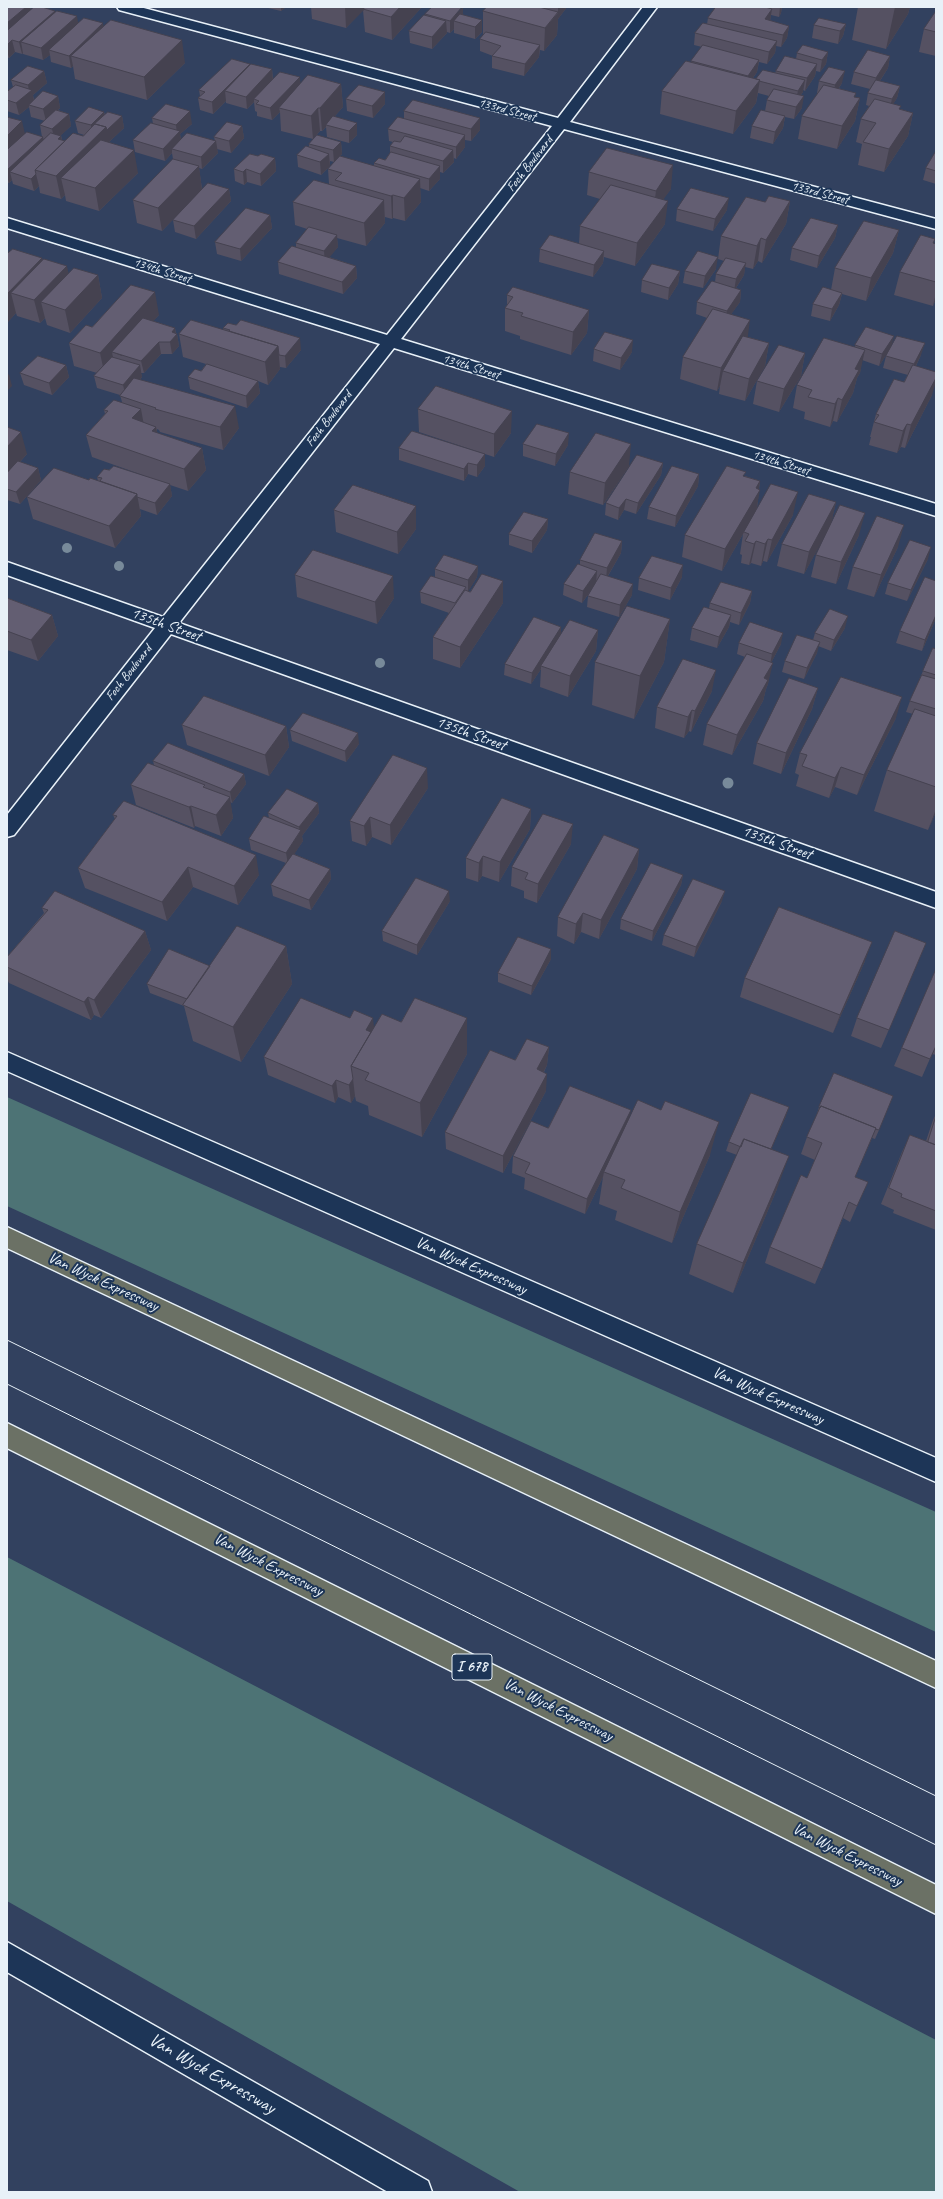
<!DOCTYPE html>
<html>
<head>
<meta charset="utf-8">
<style>
  body { margin:0 }
  #map { position:relative; width:943px; height:2199px; overflow:hidden; background:#32415f; font-family:Caveat,sans-serif }
  canvas { display:block }
  .frame { position:absolute; inset:0; border:8px solid #e8f1f8; pointer-events:none }
</style>
</head>
<body>
<div id="map">
<canvas width="943" height="2199"></canvas>
<div class="frame"></div>
</div>
<script>
const ctx = document.querySelector('canvas').getContext('2d');
ctx.lineJoin = 'round';
function paint(path, color) { ctx.fillStyle = color; ctx.fill(path, 'evenodd'); }
function strokePath(path, color, width, dash) { ctx.strokeStyle = color; ctx.lineWidth = width; ctx.lineCap = dash ? 'butt' : 'round'; ctx.setLineDash(dash || []); ctx.stroke(path); }
function drawText(font, color, halo, rows, align = 'center') {
  ctx.font = font + ' Caveat,sans-serif'; ctx.lineWidth = 4; ctx.setLineDash([]); ctx.textBaseline = 'middle'; ctx.strokeStyle = halo; ctx.fillStyle = color; for (const [text, x, y, turn = 0] of rows) {
    ctx.save(); ctx.translate(x, y); ctx.rotate((+turn || 0) * Math.PI / 180); ctx.textAlign = isNaN(turn) ? turn : align; if (halo) ctx.strokeText(text, 0, 0); ctx.fillText(text, 0, 0); ctx.restore();
  }
}
paint(new Path2D(`
  M7,1097L936,1512V1632L7,1206Z
  M7,1557L936,2040V2192H520L7,1901Z`), '#4d7375');
const street = new Path2D(`
  M117,7H140L558,118L643,7H657L570,122L936,219V229L564,129L401,339L936,504V516L394,348L179,623L936,892V908L171,634L14,835L7,837V815L155,628L7,575V562L163,617L380,344L7,228V218L387,335L552,126L119,10Z`);
const secondary = new Path2D(`
  M7,1052L936,1458V1482L7,1071Z
  M7,1942L428,2181L432,2192H388L7,1972Z`);
const highway = new Path2D(`
  M7,1227L936,1661V1688L7,1248Z
  M7,1423L936,1885V1914L7,1448Z`);
strokePath(street, '#e8f1f8', 3);
strokePath(secondary, '#e8f1f8', 3);
strokePath(highway, '#e8f1f8', 3);
paint(street, '#1d3557');
paint(secondary, '#1d3557');
paint(highway, '#6b7165');
strokePath(new Path2D(`
  M7,1340L936,1796
  M7,1384L936,1845`), '#e8f1f8', 1);
ctx.fillStyle = '#788a9a';
for (const [x, y, r] of [
  [67,548,5],
  [119,566,5],
  [380,663,5],
  [728,783,5.5]
]) { ctx.beginPath(); ctx.arc(x, y, r, 0, 2 * Math.PI); ctx.fill(); }
paint(new Path2D(`
  M7,7H30L31,10L55,11V12L78,23L104,27L185,63L147,100L75,79L73,66L71,68L51,62L50,55L43,60L23,54V53L22,54L15,52L9,58L7,57Z
  M264,7H286L281,11Z
  M311,7H422L392,40L365,32L363,10L346,28L312,19Z
  M487,7H567L558,19L557,35L544,51L540,50L539,57L524,76L492,68V56H493L480,51V39L484,34H483V11Z
  M716,7H782L781,13L779,17L771,15L770,21L789,26L787,38L781,47L776,46L775,53L767,64L759,62L757,72L753,78L756,79L775,73L776,71L796,59L797,53L828,52L826,64L820,72L816,71L815,76L805,91L803,90V92L801,95L802,108L794,119L785,117L783,128L773,144L750,138L752,126L765,111L767,100L769,96L758,93L756,103L733,134L660,114L662,91L691,62L702,47L694,45L695,33L707,24L708,18Z
  M858,7H910L908,14L886,49L852,40Z
  M936,11V56L919,52L924,29Z
  M425,14L463,15L482,20V32L475,39L454,33V29L450,33L447,32V33L432,49L410,43L409,31L425,15Z
  M846,24L843,36L838,44L812,38L814,25Z
  M890,56L888,68L880,81L900,86L897,98L893,104L900,109L913,113L908,136L884,172L858,165L862,144L856,142L861,119L869,106L866,105L868,93L870,89L851,84L854,72Z
  M250,65L272,69L273,79L301,83L341,84L343,107L334,117L357,123V135L349,143L327,137L326,127L322,131H320L313,139L281,131L280,112L272,120L257,116V112L255,111L254,102L247,109L226,103V101L213,114L200,110L198,98L200,96L199,90Z
  M44,71L47,83L33,95L34,100L58,96L60,108L58,110L69,114L71,126L61,135L62,140L65,141L83,136L84,135L78,133L75,121L104,112L105,115L122,116L124,128L109,142L138,173L99,211L66,201L65,195L61,199L40,193L39,186L34,191L13,184L12,180L9,183L7,182V117L25,134L42,137L40,125L45,121L31,117L29,107L19,115L7,111V92L13,87L11,80Z
  M819,81L842,83L839,88L855,97L860,98L855,121L837,149L798,139L802,116L818,93H817Z
  M385,92V104L373,118L347,111L346,99Z
  M404,111L480,130L471,141L465,140V147L456,159L454,158V162L443,173L440,172V179L429,191L420,188L421,202L405,221L393,218L392,219L385,217V223L366,246L337,238L338,247L329,257L356,266L357,278L343,294L279,274L278,262L296,247V243L307,229L295,225L293,202L329,184L328,169L374,166V163L385,160L390,153V146L393,142L389,141L388,129L404,119Z
  M152,118L192,124L180,134L181,140L215,141L214,137L242,126L244,138L231,153L217,149L218,153L202,169L199,168L202,189H229L231,201L196,239L175,232L173,220L182,210L162,231L137,223L133,200L173,159L172,153L165,161L135,152L133,140L153,124Z
  M341,142L342,154L334,162L330,161V166L321,175L298,167L297,155L309,148V144Z
  M936,151V184L923,180L926,168Z
  M258,156L275,158L276,171L261,186L247,182L244,185L235,181L234,169Z
  M589,172L671,189L663,199L665,224L635,266L604,257L603,263L593,277L539,262L540,249L579,244L580,226L600,199L587,195Z
  M790,201L786,224L762,263L758,261L753,269L745,267L744,275L736,288L741,290L740,302L731,314L748,337L769,343L765,366L745,401L719,394L720,386L717,391L680,379L683,357L707,318L696,314L697,302L715,282L716,274L724,261L718,259L721,236L765,202Z
  M677,209L727,210L713,231L676,221Z
  M270,215L272,228L241,261L217,254L215,242Z
  M838,225L835,238L817,268L790,260L792,248Z
  M899,230L893,253L866,301L842,294L839,305L830,321L811,316L813,304L831,290L835,268Z
  M935,239L934,243L936,244V299L933,306L894,295L900,272Z
  M7,254L42,258L43,261L69,274L98,275L102,298L70,333L47,325L45,318L40,323L17,316L16,313L7,323Z
  M716,269L703,288L683,283L685,271Z
  M680,271L678,284L668,300L641,292L642,280Z
  M507,295L589,310L587,333L571,355L520,339V336L505,331V308L507,306Z
  M159,315L153,321L175,328L176,333L177,334L179,346L172,354H161L144,373H141L142,377L140,380L239,428L223,450L160,432L159,430L157,429V433L202,448L206,470L188,491L170,485L172,496L157,515L140,509L141,516L115,548L33,519L27,497L89,480L98,481L97,477L109,470L148,477L92,457L86,435L105,414L104,410L122,402L120,395L97,388L94,376L97,373L74,366L69,343L92,327Z
  M223,328L301,350L286,368L280,367V369L268,385L258,381L260,393L247,408L190,389L188,377L201,371L206,364L183,357L179,334L223,330Z
  M855,345L891,347L921,355L916,366L932,395L905,448L901,447L897,453L869,445L871,437H870L876,414L904,382L908,375L883,368L886,356L890,349L879,366L862,360L860,373L857,378L853,393L837,422L833,421L830,427L804,419L805,412L793,408L797,385L855,347Z
  M594,349L632,352L620,370L593,361Z
  M805,353L801,376L779,412L753,404L757,381Z
  M66,365L69,377L52,395L24,385L20,373Z
  M418,409L511,433L494,457L419,432Z
  M7,427L27,454L20,462L38,468L41,480L20,504L7,500Z
  M523,444L568,445L555,466L523,456Z
  M399,448L485,454V466L477,477L468,474L464,481L399,460Z
  M663,463L661,475L636,514L624,510L618,520L605,515L606,503Z
  M629,466L603,505L568,494L570,472Z
  M699,474L698,486L675,527L647,519L649,507Z
  M745,476L760,481L757,509L793,515L767,562L763,561L761,566L751,563L749,565L741,563L742,555L740,554L743,534L722,571L682,557L685,535Z
  M836,502L831,523L859,535L836,584L811,577L816,555L827,531L804,574L777,566L782,544Z
  M334,510L416,529L398,554L336,532Z
  M548,519L547,530L532,553L509,545V534Z
  M622,541L621,553L608,576L632,595L619,617L587,607L588,596L593,588L582,603L563,595L564,584L580,565V560Z
  M898,547L874,597L847,589L853,567Z
  M928,559L907,601L885,594L888,583Z
  M478,566L477,577L468,591L470,592L503,581V603L460,668L433,659V637L449,613L421,603L420,592L435,577V569Z
  M295,575L394,598L377,624L297,597Z
  M682,577L670,600L638,590L639,578Z
  M752,591L750,603L739,625L730,622L729,627L717,648L690,640L692,628L709,608L710,603Z
  M7,598L52,615L58,636L38,661L7,650Z
  M936,618L922,651L896,643L900,631Z
  M670,619L664,662L634,719L592,705L595,662Z
  M845,628L831,651L818,646L817,653L804,679L782,672L785,661L813,640L815,633Z
  M598,630L596,651L568,697L540,687L541,669L531,684L504,675L505,664Z
  M739,643L781,644L771,663L768,684L766,689L763,701L732,755L703,745L707,724L745,657L737,654Z
  M936,649V812L928,830L874,811L887,770L913,714L906,712L910,701L923,671Z
  M818,688L812,709L781,774L753,764L757,743Z
  M712,691L691,732L689,731L684,738L655,728L657,707Z
  M896,718L857,795L835,787L829,798L796,786L799,775L795,773L800,753Z
  M182,725L286,726L289,747L269,776L187,745Z
  M290,730L359,744L346,762L292,741Z
  M153,761L244,774L246,784L232,803L230,802L233,818L221,836L195,826L194,828L136,805L131,785L154,765Z
  M428,788L391,845L372,837L366,846L352,841L350,821Z
  M318,803L319,813L302,836L303,841L294,854L330,869L331,879L311,910L273,896L271,885L286,863L251,850L249,839L269,818L268,813Z
  M531,809L530,829L499,882L482,876L478,882L466,878V858Z
  M113,815L259,875L238,905L193,887L167,921L85,888L78,868L115,819Z
  M571,844L537,903L524,898V891L511,886L512,867Z
  M639,849L637,869L599,939L581,932L574,944L557,936L558,917Z
  M683,875L681,885L652,941L620,929L621,919Z
  M450,901L417,955L383,941L382,931Z
  M722,901L694,957L662,945L664,935Z
  M42,908L145,931L151,950L101,1018L94,1015L91,1020L9,983L7,979V957L44,913Z
  M926,943L881,1048L851,1036L857,1018Z
  M286,946L292,984L241,1062L193,1041L184,1006L150,993L147,984L210,966Z
  M551,959L531,995L498,982V973Z
  M865,961L833,1033L740,997L745,978Z
  M936,969V1055L932,1054L922,1077L894,1066Z
  M374,1028L467,1054L422,1137L369,1115L368,1106L356,1101L355,1096L351,1103L338,1097L335,1103L268,1075L264,1057Z
  M549,1047L547,1065L544,1072L546,1091L503,1173L446,1149L445,1132L515,1060Z
  M819,1107L879,1130L875,1139L872,1138L855,1177L857,1206L850,1222L843,1218L815,1284L765,1263L770,1247L807,1178L815,1160L801,1154L807,1137L816,1117Z
  M936,1114V1230L893,1213L894,1210L881,1204L902,1152L910,1135L926,1141L933,1120Z
  M786,1116L771,1149L777,1189L733,1293L689,1274L697,1244L737,1155L726,1151L729,1142Z
  M629,1118L710,1155L672,1243L615,1220L617,1211L599,1204L603,1177L585,1214L524,1189L525,1178L512,1173L513,1156L548,1128Z`), '#555162');
paint(new Path2D(`
  M26,7H30L32,16L7,38V23Z
  M281,7H286L281,11Z
  M345,7H367L346,28Z
  M400,7H422L392,40L391,17Z
  M463,7V19L454,21V29L450,33V21Z
  M558,7H567L558,19L557,35L544,51L545,28L558,13Z
  M780,7H782L781,13L779,17Z
  M895,7H910L908,14L886,49Z
  M772,9L770,21L763,31L765,19Z
  M55,11L58,23L21,42L23,53L22,54L19,42Z
  M77,16L79,28L49,50L50,55L43,60L41,48Z
  M482,20V32L475,39V27Z
  M446,21L447,33L432,49V37Z
  M103,23L105,35L71,56L73,66L71,68L69,56Z
  M846,24L843,36L838,44L840,31Z
  M789,26L787,38L781,47L783,35Z
  M12,40L15,52L9,58L7,51V45Z
  M182,40L185,63L147,100L144,77Z
  M777,41L775,53L767,64L769,52Z
  M540,45L539,57L524,76L525,64Z
  M828,52L826,64L820,72L822,60Z
  M890,56L888,68L874,90L876,78Z
  M759,60L757,72L746,88L748,76Z
  M250,64L251,76L225,91L226,101L213,114L212,102Z
  M817,64L815,76L805,91L807,78Z
  M272,69L273,82L254,99V102L247,109L246,97Z
  M44,71L47,83L33,95L34,102L29,105V107L19,115L16,103L29,92L28,85Z
  M845,71L842,83L833,97L835,85Z
  M300,77L301,89L279,108L280,112L272,120L270,108Z
  M760,80L756,103L733,134L736,111Z
  M805,80L803,92L795,103L798,91Z
  M341,84L343,107L327,125H326V127L322,131L320,108Z
  M900,86L897,98L889,111L892,99Z
  M385,92V104L373,118L372,106Z
  M856,93L853,109L860,98L855,121L837,149L842,126Z
  M58,96L60,108L46,121L43,109Z
  M804,96L802,108L794,119L796,107Z
  M318,108L320,131L313,139L311,116Z
  M190,111L192,124L180,134L182,144L172,149V153L165,161L163,149L177,134L176,125Z
  M104,112L106,124L93,137L91,125Z
  M913,113L908,136L884,172L889,149Z
  M69,114L71,126L55,141L52,129Z
  M122,116L124,128L109,142L111,150L61,178L65,195L61,199L56,176L106,127Z
  M785,116L783,128L773,144L775,132Z
  M480,118V130L471,141V129Z
  M22,121L25,134L7,151V136Z
  M357,123V135L349,143V131Z
  M242,126L244,138L231,153L229,141Z
  M465,135V147L456,159V147Z
  M61,136L63,147L58,139Z
  M43,137L46,149L10,172L12,180L9,183L7,176V170Z
  M216,141L218,153L202,169L201,157Z
  M341,142L342,154L334,162L333,150Z
  M134,150L138,173L99,211L95,188Z
  M453,150L454,162L443,173V161Z
  M329,154L330,166L321,175L320,162Z
  M275,158L276,171L261,186L260,174Z
  M673,165L671,189L653,214L656,191Z
  M199,166L202,190L162,231L158,208Z
  M440,166V179L429,191V179Z
  M246,169L247,182L244,185L243,172Z
  M36,174L39,186L34,191L31,179Z
  M420,179L421,202L405,221L404,198Z
  M229,189L231,201L196,239L194,226Z
  M393,195V218L392,219L391,196Z
  M729,198L727,210L713,231L715,219Z
  M384,200L385,223L366,246L364,223Z
  M668,201L665,224L635,266L637,243Z
  M790,201L786,224L762,263L766,240Z
  M270,215L272,228L241,261L240,249Z
  M838,225L835,238L817,268L819,256Z
  M899,230L893,253L866,301L871,278Z
  M337,235L338,247L325,263L324,251Z
  M761,238L758,261L753,269L757,246Z
  M604,251L603,263L593,277L594,265Z
  M718,257L716,269L703,288L705,276Z
  M42,258L48,281L11,293L16,313L7,323V294Z
  M746,263L744,275L734,291L736,279Z
  M67,266L72,289L41,302L45,318L40,323L34,300Z
  M356,266L357,278L343,294L342,282Z
  M680,271L678,284L668,300L669,288Z
  M98,275L102,298L70,333L65,310Z
  M741,290L740,302L725,323L727,311Z
  M155,292L159,315L122,356L112,352L114,364L105,376L100,353Z
  M842,293L839,305L830,321L832,309Z
  M936,293V299L933,306Z
  M589,310L587,333L571,355L573,332Z
  M750,320L747,343L723,371L720,386L717,391L721,368Z
  M175,328L176,335L177,334L179,346L172,354L170,342L172,332Z
  M894,336L891,348L879,366L882,354Z
  M300,338L301,350L286,368L285,356Z
  M633,340L632,352L620,370L621,358Z
  M159,342L161,354L144,373L141,361Z
  M769,343L765,366L745,401L749,379Z
  M925,343L921,355L911,376L914,364Z
  M278,346L280,369L268,385L265,362Z
  M865,350L860,373L857,378L853,393L837,422L842,400L855,369Z
  M805,353L801,376L779,412L784,389Z
  M66,365L69,377L52,395L49,383Z
  M140,365L142,377L126,397L123,385Z
  M9,374L12,386L7,391V376Z
  M936,378V382L932,395L905,448L911,425Z
  M258,381L260,393L247,408L246,396Z
  M838,398L833,421L830,427L835,404Z
  M235,406L239,428L223,450L220,427Z
  M141,409L145,431L132,418Z
  M512,411L511,433L494,457V434Z
  M907,424L901,447L897,453L903,431Z
  M156,427L161,449L152,431Z
  M21,432L27,454L7,476V447Z
  M569,433L568,445L555,466L556,454Z
  M631,444L629,466L603,505L605,483Z
  M202,448L206,470L188,491L184,469Z
  M485,454V466L477,477V465Z
  M468,463V474L464,481V469Z
  M663,463L661,475L636,514L638,503Z
  M38,468L41,480L20,504L16,492Z
  M699,474L698,486L675,527L676,516Z
  M760,481L758,494L760,490L756,512L744,532L743,534L722,571L725,549L756,488Z
  M170,484L172,496L157,515L155,503Z
  M798,492L793,515L767,562L772,540Z
  M137,494L141,516L115,548L109,526Z
  M626,499L624,510L618,520L619,508Z
  M836,502L831,525L804,574L809,552Z
  M416,506V529L398,554L397,532Z
  M865,513L859,535L836,584L841,562Z
  M548,519L547,530L532,553V541Z
  M904,525L898,547L874,597L881,575Z
  M768,539L763,561L761,566L765,544Z
  M622,541L621,553L606,579L607,568Z
  M756,541L751,563L749,565L754,544Z
  M931,547L928,559L907,601L911,590Z
  M683,565L682,577L670,600L671,588Z
  M478,566L477,577L468,592V580Z
  M597,571L596,583L582,603L583,591Z
  M393,576L394,598L377,624L375,602Z
  M503,581V603L460,668V647Z
  M633,584L632,595L619,617L620,605Z
  M752,591L750,603L739,625L741,613Z
  M52,615L58,636L38,661L31,640Z
  M731,615L729,627L717,648L719,637Z
  M936,615V618L922,651L925,640Z
  M848,616L845,628L831,651L834,640Z
  M670,619L664,662L634,719L640,676Z
  M561,627V638L541,666V669L531,684L532,673Z
  M598,630L596,651L568,697L570,676Z
  M783,633L781,644L770,665L772,654Z
  M820,642L817,653L804,679L807,668Z
  M773,663L768,684L766,689L763,701L732,755L737,735L764,678Z
  M716,670L712,691L691,732L695,711Z
  M818,688L812,709L781,774L786,753Z
  M902,697L896,718L857,795L864,775Z
  M692,710L689,731L684,738L688,717Z
  M286,726L289,747L269,776L265,755Z
  M358,733L359,744L346,762L345,751Z
  M841,767L835,787L829,798L835,778Z
  M427,768L428,788L391,845L390,825Z
  M244,774L246,784L232,803L230,792Z
  M230,797L233,818L221,836L216,815Z
  M318,803L319,813L302,836L303,841L288,864L286,853L300,832L299,827Z
  M191,806L195,826L194,828L189,807Z
  M531,809L530,829L499,882L500,862Z
  M936,809V812L928,830Z
  M370,817L372,837L366,846L364,826Z
  M573,824L571,844L537,903L538,884Z
  M639,849L637,869L599,939L601,920Z
  M256,855L259,875L238,905L234,886Z
  M483,856L482,876L478,882L479,863Z
  M188,867L193,887L167,921L162,902Z
  M330,869L331,879L311,910L309,900Z
  M683,875L681,885L652,941L653,931Z
  M449,891L450,901L417,955V945Z
  M725,891L722,901L694,957L696,947Z
  M583,913L581,932L574,944L576,924Z
  M145,931L151,950L101,1018L94,1000Z
  M872,942L865,961L833,1033L840,1015Z
  M286,946L292,984L241,1062L233,1027Z
  M551,949V959L531,995L532,986Z
  M88,997L94,1015L91,1020L84,1002Z
  M373,1018L375,1036L366,1030Z
  M467,1018V1054L422,1137L420,1103Z
  M549,1047L547,1065L536,1087L537,1069Z
  M547,1074L546,1091L503,1173V1156Z
  M353,1079L355,1096L351,1103L349,1085Z
  M336,1080L338,1097L335,1103L332,1086Z
  M789,1107L786,1116L764,1166L767,1157Z
  M631,1110L628,1127L604,1172L603,1177L585,1214L587,1199Z
  M719,1122L710,1155L672,1243L680,1212Z
  M789,1156L777,1189L733,1293L743,1263Z`), '#454250');
const building = new Path2D(`
  M7,7H26L7,23Z
  M34,7H42L55,11L19,42L12,40L7,45V31Z
  M366,7H400L391,17L363,9Z
  M432,7H462L450,21L425,14Z
  M487,7H539L558,12L545,28L483,11Z
  M716,7H765L772,9L765,19L789,26L783,35L708,18Z
  M57,11L77,16L41,48L21,42Z
  M936,11V32L924,29Z
  M460,14L482,20L475,27L454,21Z
  M424,15L446,21L432,37L409,31Z
  M84,18L103,23L69,56L49,50Z
  M819,18L846,24L840,31L814,25Z
  M111,20L182,40L144,77L71,56Z
  M703,23L777,41L769,52L695,33Z
  M486,32L540,45L525,64L492,56L501,46L480,39Z
  M703,45L759,60L748,76L691,61Z
  M803,45L828,52L822,60L797,53Z
  M868,50L890,56L876,78L854,72Z
  M785,56L817,64L807,78L776,71Z
  M232,59L250,64L212,102L198,98L205,92L199,90Z
  M686,61L760,80L736,111L662,91Z
  M251,64L272,69L246,97L225,91Z
  M28,66L44,71L28,85L11,80Z
  M829,67L845,71L835,85L819,81Z
  M763,70L805,80L798,91L759,81L760,80L756,79Z
  M280,72L300,77L270,108L256,104L259,101L254,99Z
  M308,75L341,84L320,108H318L311,116L279,108Z
  M876,80L900,86L892,99L868,93Z
  M16,85L32,90L16,103L7,100V92Z
  M359,85L385,92L372,106L346,99Z
  M824,85L856,93L854,97L860,98L842,126L802,116Z
  M774,89L804,96L796,107L767,100Z
  M43,91L58,96L43,109L29,105Z
  M875,99L901,106L899,109L913,113L889,149L863,142L876,123L861,119Z
  M413,100L480,118L471,129L404,111Z
  M166,104L190,111L176,125L152,118Z
  M89,107L104,112L91,125L75,121Z
  M56,110L69,114L52,129L40,125Z
  M761,110L785,116L775,132L752,126Z
  M108,112L122,116L107,130L106,127L95,124L92,126Z
  M333,116L357,123L349,131L326,125Z
  M7,117L22,121L7,136Z
  M398,117L465,135L456,147L388,129Z
  M227,122L242,126L229,141L214,137Z
  M151,123L180,131L163,149L133,140Z
  M95,124L106,127L56,176L35,170L73,133L83,136Z
  M27,132L43,137L7,170V150Z
  M51,133L61,136L58,139L65,141L35,170L36,174L31,179L10,172Z
  M187,133L216,141L201,157L172,149Z
  M317,135L341,142L333,150L309,144Z
  M405,136L453,150L443,161L390,146L394,141L400,142Z
  M101,140L134,150L95,188L61,178Z
  M306,146L329,154L320,162L297,155Z
  M607,148L673,165L656,191L589,172Z
  M936,151V171L926,168Z
  M391,152L440,166L429,179L374,163L379,158L385,160Z
  M250,154L258,156L261,154L275,158L260,174L246,169L243,172L234,169Z
  M340,156L420,179L404,198L393,195L391,196L335,180L342,173L328,169Z
  M173,159L199,166L158,208L133,200Z
  M314,180L384,200L364,223L293,202Z
  M208,183L229,189L194,226L173,220Z
  M611,185L668,201L637,243L580,226Z
  M691,188L729,198L715,219L677,209Z
  M769,196L790,201L766,240L761,238L757,246L721,236L746,197L765,202Z
  M246,208L270,215L240,249L215,242Z
  M811,218L838,225L819,256L792,248Z
  M864,221L899,230L871,278L835,268Z
  M309,227L337,235L324,251L296,243Z
  M550,235L604,251L594,265L540,249Z
  M921,235L935,239L933,243L936,244V282L900,272Z
  M292,246L356,266L342,282L278,262Z
  M13,249L42,258L7,294V254Z
  M698,251L718,257L705,276L685,271Z
  M726,258L746,263L736,279L716,274Z
  M44,259L67,266L34,300L11,293Z
  M652,264L680,271L669,288L642,280Z
  M74,268L98,275L65,310L41,302Z
  M712,281L741,290L727,311L697,302Z
  M131,285L155,292L100,353L69,343L86,325L92,327Z
  M513,287L589,310L573,332L521,316L523,313L505,308L513,297L507,295Z
  M823,287L842,293L832,309L813,304Z
  M713,309L750,320L721,368L683,357Z
  M143,318L175,328L172,332L177,334L170,342H159L141,361L112,352Z
  M191,320L278,346L265,362L179,334Z
  M241,320L300,338L285,356L279,355L278,346L229,331L230,330L223,328L228,323L236,325Z
  M866,327L894,336L882,354L855,345Z
  M605,332L633,340L621,358L594,349Z
  M743,336L769,343L749,379L723,371Z
  M897,336L925,343L914,364L886,356Z
  M824,338L865,350L855,369L859,370L842,400L838,398L835,404L808,397L812,390L797,385Z
  M779,345L805,353L784,389L757,381Z
  M38,356L66,365L49,383L20,373Z
  M112,357L140,365L123,385L94,376Z
  M207,364L258,381L246,396L188,377L195,369L201,371Z
  M913,365L936,372V378L911,425L907,424L903,431L874,422L879,415L876,414L894,379L904,382Z
  M134,378L235,406L220,427L155,409L156,408L120,396Z
  M436,386L512,411L494,434L418,409Z
  M114,400L141,409L132,418L156,427L152,431L202,448L184,469L86,435L108,411L104,410Z
  M537,424L569,433L556,454L523,444Z
  M7,427L21,432L7,447Z
  M412,431L485,454L477,465L468,463L464,469L399,448Z
  M596,433L631,444L605,483L570,472Z
  M637,455L663,463L638,503L626,499L619,508L606,503Z
  M18,461L38,468L16,492L7,489V473Z
  M114,466L170,484L155,503L137,497V494L100,481L102,478L97,477L104,469L109,470Z
  M672,466L699,474L676,516L649,507Z
  M727,466L746,472L743,476L760,481L756,488L760,490L725,549L685,535Z
  M54,468L89,480L90,478L137,494L109,526L27,497Z
  M771,484L798,492L772,540L768,539L765,544L756,541L754,544L745,541L749,534L744,532Z
  M353,485L416,506L397,532L334,510Z
  M809,494L836,502L809,552L782,544Z
  M840,505L865,513L841,562L816,555Z
  M524,512L548,519L532,541L509,534Z
  M877,516L904,525L881,575L853,567Z
  M595,533L622,541L607,568L580,560Z
  M910,540L931,547L911,590L888,583Z
  M313,550L393,576L375,602L295,575Z
  M444,555L478,566L468,580L435,569Z
  M652,556L683,565L671,588L639,578Z
  M578,564L597,571L583,591L564,584Z
  M482,574L503,581L460,647L433,637L465,590L470,592Z
  M601,574L633,584L620,605L588,596Z
  M431,576L466,587L455,603L420,592Z
  M925,577L936,581V615L925,640L900,631Z
  M721,582L752,591L741,613L710,603Z
  M7,598L52,615L31,640L7,631Z
  M627,606L670,619L640,676L595,662Z
  M704,607L731,615L719,637L692,628Z
  M830,609L848,616L834,640L815,633Z
  M534,617L561,627L532,673L505,664Z
  M570,620L598,630L570,676L541,666Z
  M750,622L783,633L772,654L739,643Z
  M797,635L820,642L807,668L785,661Z
  M933,648L936,649V675L923,671Z
  M747,654L773,663L764,678L768,680L737,735L707,724Z
  M683,659L716,670L695,711L692,710L688,717L657,707Z
  M922,675L936,679V709L910,701Z
  M841,677L902,697L864,775L841,767L835,778L802,766L807,755L800,753Z
  M789,678L818,688L786,753L757,743Z
  M204,696L286,726L265,755L182,725Z
  M915,709L936,716V787L887,770Z
  M303,713L358,733L345,751L290,730Z
  M168,743L244,774L230,792L153,761Z
  M393,755L427,768L390,825L370,817L364,826L350,821Z
  M148,763L205,785L203,787L230,797L216,815L191,806L189,807L131,785Z
  M287,789L318,803L299,827L268,813Z
  M502,798L531,809L500,862L483,856L479,863L466,858Z
  M124,801L256,855L234,886L188,867L162,902L78,868L117,816L113,815Z
  M543,814L573,824L538,884L525,879L528,873L512,867Z
  M264,816L301,830L286,853L249,839Z
  M604,835L639,849L601,920L583,913L576,924L558,917Z
  M293,854L330,869L309,900L271,885Z
  M651,863L683,875L653,931L621,919Z
  M416,878L449,891L417,945L382,931Z
  M693,879L725,891L696,947L664,935Z
  M55,891L145,931L94,1000L88,997L84,1002L7,967V957L48,910L42,908Z
  M779,907L872,942L840,1015L745,978Z
  M237,926L286,946L233,1027L183,1005Z
  M895,931L926,943L889,1030L857,1018Z
  M518,937L551,949L532,986L498,973Z
  M169,949L210,966L187,999L147,984Z
  M936,969V1046L930,1059L902,1048Z
  M301,998L350,1018L354,1010L373,1018L366,1030L371,1032L351,1066L353,1079L349,1085L336,1080L332,1086L264,1057Z
  M415,998L467,1018L420,1103L365,1080L369,1073L351,1066L382,1014L401,1022Z
  M527,1039L549,1047L537,1069L547,1074L503,1156L445,1132L490,1050L515,1060Z
  M834,1073L893,1096L879,1130L875,1129L876,1128L821,1106L820,1108L819,1107Z
  M570,1086L631,1110L587,1199L525,1173L530,1163L513,1156L531,1121L548,1128Z
  M751,1093L789,1107L771,1149L744,1139L741,1147L729,1142Z
  M638,1100L661,1110L665,1101L719,1122L680,1212L621,1188L625,1180L604,1172Z
  M821,1106L876,1128L855,1177L868,1182L857,1206L849,1202L822,1269L770,1247L801,1175L807,1178L822,1143L807,1137Z
  M936,1116V1145L928,1142Z
  M910,1135L936,1145V1211L901,1197L902,1194L889,1188Z
  M744,1139L789,1156L743,1263L697,1244Z`);
paint(building, '#635e72');
strokePath(building, '#454250', 1);
drawText('13px', '#e8f1f8', '#1d3557', [
  ["133rd Street",507,110,15],
  ["Foch Boulevard",530,164,-52],
  ["133rd Street",820,193,15],
  ["134th Street",162,271,17],
  ["134th Street",471,367,17],
  ["Foch Boulevard",329,419,-52],
  ["134th Street",781,463,17],
  ["Foch Boulevard",129,673,-52]
]);
for (const [x, y, w] of [
  [472,1667,40]
]) { const box = new Path2D(); box.roundRect(x - w / 2, y - 13, w, 26, 3); ctx.fillStyle = '#1d3557'; ctx.fill(box); strokePath(box, '#e8f1f8', 1); }
drawText('bold 15px', '#e8f1f8', null, [
  ["I 678",472,1667]
]);
drawText('16px', '#e8f1f8', '#1d3557', [
  ["135th Street",166,625,20],
  ["135th Street",471,734,20],
  ["135th Street",777,843,20],
  ["Van Wyck Expressway",471,1266,24],
  ["Van Wyck Expressway",103,1282,25],
  ["Van Wyck Expressway",768,1396,24],
  ["Van Wyck Expressway",268,1565,27],
  ["Van Wyck Expressway",558,1710,27],
  ["Van Wyck Expressway",847,1855,27]
]);
drawText('19px', '#e8f1f8', '#1d3557', [
  ["Van Wyck Expressway",212,2074,30]
]);
</script>
</body>
</html>
